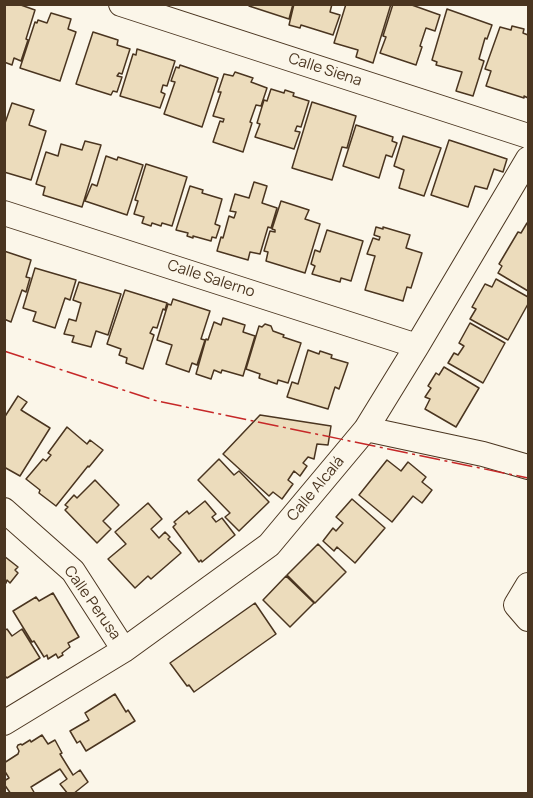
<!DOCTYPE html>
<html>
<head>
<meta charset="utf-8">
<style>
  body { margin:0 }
  #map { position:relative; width:533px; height:798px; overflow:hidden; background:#fbf6e9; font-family:Manrope,sans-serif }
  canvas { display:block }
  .frame { position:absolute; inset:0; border:6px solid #4a3520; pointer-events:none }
</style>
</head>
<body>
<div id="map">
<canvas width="533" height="798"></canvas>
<div class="frame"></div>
</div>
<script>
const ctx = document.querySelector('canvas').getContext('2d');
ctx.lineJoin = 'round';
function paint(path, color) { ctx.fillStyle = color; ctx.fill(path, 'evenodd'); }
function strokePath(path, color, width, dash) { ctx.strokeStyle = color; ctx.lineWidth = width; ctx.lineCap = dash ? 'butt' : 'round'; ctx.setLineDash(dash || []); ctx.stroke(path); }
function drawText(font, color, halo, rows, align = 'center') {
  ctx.font = font + ' Manrope,sans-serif'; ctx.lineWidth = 4.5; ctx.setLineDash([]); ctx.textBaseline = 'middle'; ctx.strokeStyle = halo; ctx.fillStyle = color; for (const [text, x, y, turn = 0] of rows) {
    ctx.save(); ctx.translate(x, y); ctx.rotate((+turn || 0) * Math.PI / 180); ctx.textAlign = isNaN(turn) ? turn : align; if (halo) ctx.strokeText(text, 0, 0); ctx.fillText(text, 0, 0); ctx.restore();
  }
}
const building = new Path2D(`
  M4,4H18L35,10L26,39L28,40L21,61L14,58L12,65L4,62Z
  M250,4H293L289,19L249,6Z
  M294,4H332L330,12L340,15L333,35L301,25L300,28L289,25Z
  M346,4H391L373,63L356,57L358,50L334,43Z
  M393,4H409L440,15L435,31L426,28L420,46L422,47L416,65L380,53L386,37L383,36Z
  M447,9L492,25L487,39L485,38L479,59L484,61L473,96L456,91L462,72L436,65L437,62L432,60Z
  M51,13L71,19L68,29L76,32L60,81L20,68L35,22L37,23L38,20L47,23Z
  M512,26L524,29L523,33L528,35V98L524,96V98L486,86L491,71L485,69L500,27L511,30Z
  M93,32L118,40L117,45L130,49L122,74L119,73L117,76L122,77L117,92L113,91L111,95L76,84Z
  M137,49L175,61L167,86L163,85L161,92L165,94L160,108L120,96L133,54L136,55Z
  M180,65L218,78L202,127L164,114L175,82L171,81L176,67L179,68Z
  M235,72L253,78L251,82L267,88L261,106L256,105L250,122L252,123L243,152L213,142L220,121L223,122L224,119L213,116L221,92H218L224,74L233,76Z
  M271,89L284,93L285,90L294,93L293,96L309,101L301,127L297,126L295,131L300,132L294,149L255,137L260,124L257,123L264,100L267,101Z
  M312,102L356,116L347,148L342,147L332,180L292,168Z
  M12,103L34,110L29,125L46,131L31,180L4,172V126Z
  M356,125L393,137L392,141L397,143L392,157L386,155L379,178L343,166Z
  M403,136L441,148L424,196L399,188L404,170L394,166Z
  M449,140L507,159L503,172L494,169L487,189L475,186L468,207L431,195Z
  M85,141L101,145L82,207L43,195L45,187L36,184L46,152L58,156L61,144L82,150Z
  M106,156L117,160L118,157L143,165L127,215L85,201L92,184L97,186Z
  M146,164L187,177L172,226L162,223L161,226L152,223L151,226L142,223L144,217L134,214L138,201L135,200Z
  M254,182L267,186L262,203L277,208L271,228L268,227L260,254L250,252L248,260L217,251L221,237L223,238L229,216L234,218L236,212L230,211L235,194L249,198Z
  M190,186L203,190L202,193L222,199L215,224L220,226L216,238L212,237L211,241L193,236V238L187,236L188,233L176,230Z
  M281,201L309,210L305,219L320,224L305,273L266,261L268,252L264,251L270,231L275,232V230L272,229Z
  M527,223L528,224V291L498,273L502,266L499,264L518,232L521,233Z
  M376,227L383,229V227L410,235L406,248L422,253L411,288L407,287L403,301L365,290L375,256L367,254L373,238L379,240L380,237L374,235Z
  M327,230L363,241L351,281L341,278L340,282L312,274L315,266L311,264L315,250L320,252Z
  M4,251L31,260L26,277L30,278L26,292L22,290L11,322L4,319Z
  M35,268L76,280L70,300L65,298L55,328L33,321L36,312L23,308Z
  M496,279L528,297V304L508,340L470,319L476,309L472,307L485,284L492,287Z
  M79,282L121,294L108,335L96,331L91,347L72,342L74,336L64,334L69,319L76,321L81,303L73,300Z
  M125,290L167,303L165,310L163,309L157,328L153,327L150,333L154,335L143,369L126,363L127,358L119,355L121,349L107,344Z
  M173,299L210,311L201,339L205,340L197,365L192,363L189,372L166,364L172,345L157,340L168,304L171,305Z
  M223,318L245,325L243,332L255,336L243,376L222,370L221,373L214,370L211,379L196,374L206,339L208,340L214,322L221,325Z
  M470,323L505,343L483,383L448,363L454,353L458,355L464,346L459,343Z
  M265,324L271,326L273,331L284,335L283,337L301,343L288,383L278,380L277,384L259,378L260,374L246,369L259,326L262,327Z
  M308,350L319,354L320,351L332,355L331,358L348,363L339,389L335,387L328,409L287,397L292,382L298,384Z
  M444,367L479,388L456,427L425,409L430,399L425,397L431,388L428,386L436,373L439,375Z
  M18,396L27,402L21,410L50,428L20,476L4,467V418Z
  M260,415L331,426L328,445L317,444L314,459L308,457L303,463L307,466L300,476L294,471L288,480L293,484L282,499L273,492L269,496L223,454Z
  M67,427L87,444L90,440L103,450L89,467L88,466L56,506L39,493L40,490L26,479L43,459L46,461L51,455L48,453Z
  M219,459L234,475L239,471L269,502L239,531L225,517L230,513L198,480Z
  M387,460L401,471L408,462L426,477L422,482L432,490L422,503L413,496L392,522L359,495Z
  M95,480L119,505L103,521L111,529L97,543L65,510L68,507L65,505L74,495L77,498Z
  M352,499L385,528L355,563L337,547L334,551L323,541L333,528L336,531L343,523L336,517Z
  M205,501L216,514L212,517L216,522L222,518L235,535L202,562L201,560L199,562L173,527L176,524L174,522L187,511L189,514Z
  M148,503L162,519L151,529L159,538L165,532L170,537L168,539L181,553L151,579L148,576L135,588L108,559L126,544L115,532Z
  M318,544L346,572L315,603L287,575Z
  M4,556L18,567L15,570L18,573L10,583L7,580L6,583L4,582Z
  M286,576L314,603L290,627L263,600Z
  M53,593L79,637L68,643L70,647L62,653L63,655L58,658L56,654L48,659L47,655L44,657L34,641L32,642L13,611L36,597L39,601Z
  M255,603L276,634L194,692L189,685L187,686L170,663Z
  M7,629L12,636L22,629L40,658L7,678L4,675V631Z
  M115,694L126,712L128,710L135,721L86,751L80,741L77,743L70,731L89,720L85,713Z
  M42,735L48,744L55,740L62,753L60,754L73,775L80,770L88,782L73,794H68L60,784L67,779L60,769L31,787L35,794H11L4,784V781L9,778L4,770V763L18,754L19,751L17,747L18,745L21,744L22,745L30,740L31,742Z`);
paint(building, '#ecdcbc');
strokePath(building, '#4a3520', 1.5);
const minor = new Path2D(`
  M121,4L528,136
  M4,213L417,346
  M366,429L483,454L528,467
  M4,510L73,571L124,650
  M528,585L516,605L528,619
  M4,723L124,650L269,545L366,429L417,346L528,159`);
strokePath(minor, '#4a3520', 26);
strokePath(minor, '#fbf6e9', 24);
strokePath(new Path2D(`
  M4,351L157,401L528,478`), '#c62828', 1.5, [21, 4.5, 3, 4.5]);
drawText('15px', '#4a3520', '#fbf6e9', [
  ["Calle Siena",325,70,18],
  ["Calle Salerno",211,279,18],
  ["Calle Alcalá",316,489,-50],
  ["Calle Perusa",92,603,55]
]);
</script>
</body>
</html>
